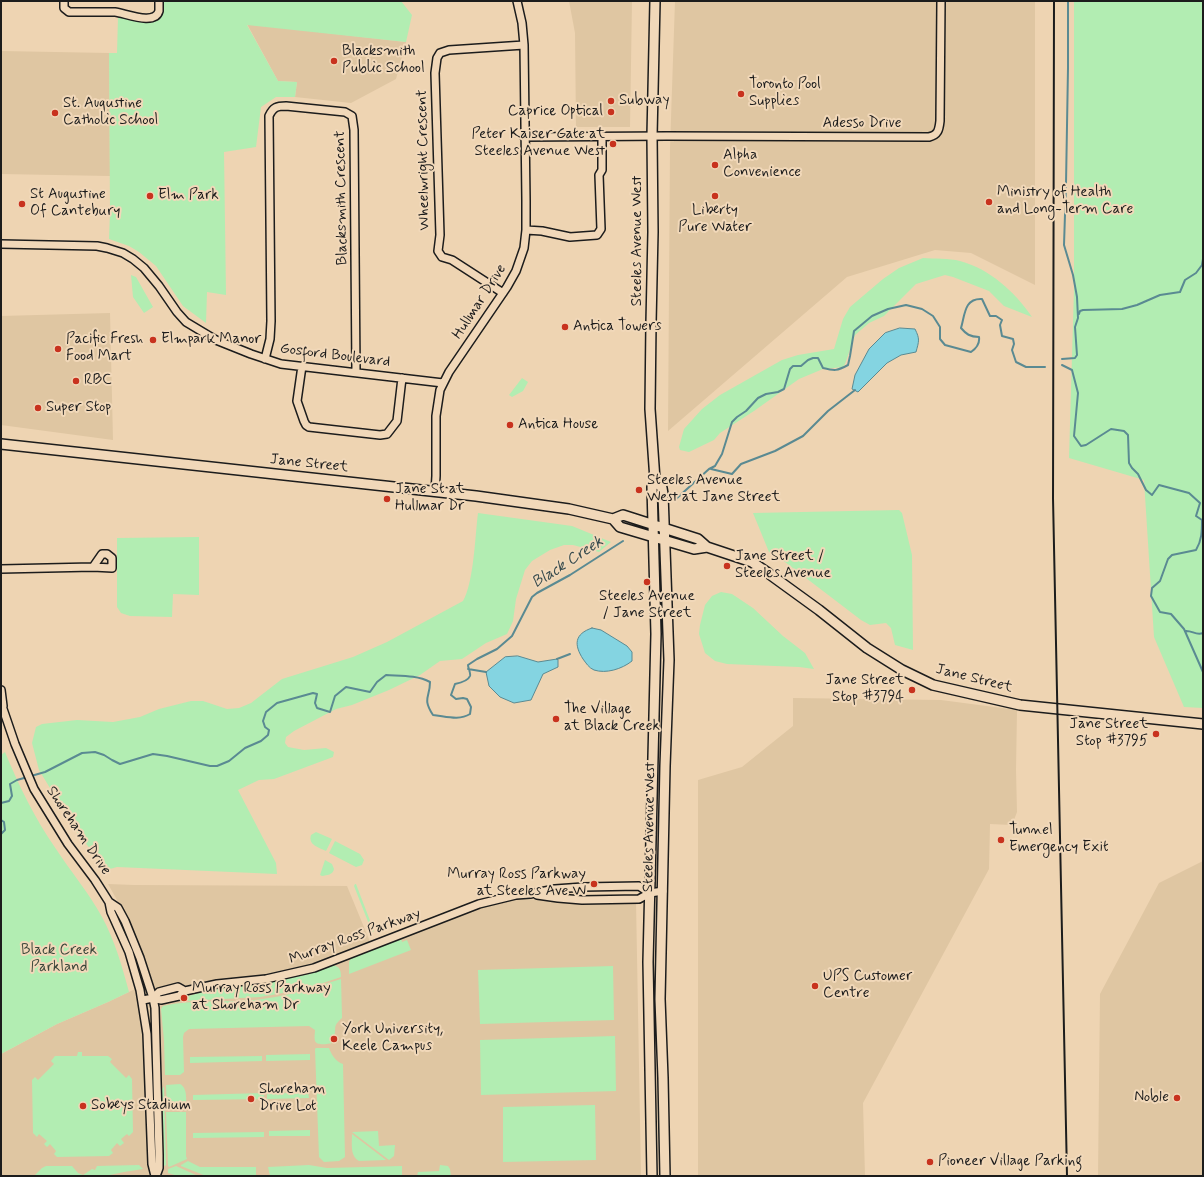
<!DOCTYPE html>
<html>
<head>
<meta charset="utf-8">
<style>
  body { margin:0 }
  #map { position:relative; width:1204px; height:1177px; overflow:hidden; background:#eed4b2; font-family:Mynerve,sans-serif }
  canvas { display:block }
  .frame { position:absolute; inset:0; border:2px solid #1c1c1c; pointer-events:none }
</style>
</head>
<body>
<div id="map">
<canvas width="1204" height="1177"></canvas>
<div class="frame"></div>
</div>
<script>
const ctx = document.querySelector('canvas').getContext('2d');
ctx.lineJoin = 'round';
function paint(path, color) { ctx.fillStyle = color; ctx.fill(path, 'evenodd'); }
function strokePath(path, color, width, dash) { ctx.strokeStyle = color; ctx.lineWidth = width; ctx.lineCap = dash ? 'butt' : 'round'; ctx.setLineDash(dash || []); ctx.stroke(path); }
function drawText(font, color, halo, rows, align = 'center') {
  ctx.font = font + ' Mynerve,sans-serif'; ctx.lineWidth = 4; ctx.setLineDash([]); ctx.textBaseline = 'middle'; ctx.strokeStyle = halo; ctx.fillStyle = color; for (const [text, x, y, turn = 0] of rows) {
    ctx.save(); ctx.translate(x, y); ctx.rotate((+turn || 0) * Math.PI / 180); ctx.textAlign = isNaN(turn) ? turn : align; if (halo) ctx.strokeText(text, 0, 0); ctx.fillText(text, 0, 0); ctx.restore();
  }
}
paint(new Path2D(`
  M569,1H632L630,127H576L575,33Z
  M675,1H1035V285L971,253L935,250L847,277L668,431L670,148Z
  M247,24L406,42L396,79L351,103L295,97L297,82L278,81Z
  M1,51L109,53L110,176L1,174Z
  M110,313L113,440L1,425V316Z
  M793,698L941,700L1017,710L1016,770L1017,812L1012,825L990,824L989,869L863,1103L865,1176H698V780L742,767L793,726Z
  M1203,861V1176H1098L1100,994L1159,883Z
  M108,884L134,885L347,886L373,949L464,913L498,902L518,898L578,904L636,901L641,1176H1V1054L57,1024L108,1002L152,981L131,925Z`), '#dfc6a2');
paint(new Path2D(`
  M164,1H401L412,15L406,42L247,25L278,81L297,82L295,97H276L261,107L256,147L224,152L226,295L207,292L206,323L183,306L156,266L139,252L129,246L109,239L110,213L109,53H117L118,17C137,20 164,34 164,1Z
  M1074,1H1203V708L1184,707L1154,637L1144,480L1069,458L1074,289Z
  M923,258C934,259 949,258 960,261C990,269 1015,292 1032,317L1004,306L989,291L953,277L945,275L916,284L884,316L869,323L855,335L845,364L843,367L823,369L799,379L754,411L720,433L714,440L689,452L680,450L679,447L684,429L702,409L720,395L782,360L798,355L834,349L843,319L850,307L883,279L899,268Z
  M131,275L136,277L153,307L144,313L133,297Z
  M522,378L528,382L523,391L512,397L509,395Z
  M899,510L902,513L912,555L913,650L895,645L891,628L886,623L870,625L861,620L785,562L769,552L753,513Z
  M478,513L572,526L611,542L599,552L573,545H564L550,550L532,561L525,570L516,599L513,621L507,634L486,643L462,659L440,661L420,675L389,690L352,705L336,709L294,731L286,737L285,743L288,747L304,750L326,748L334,752L333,757L274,779L259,780L238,790L276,863L277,874L117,867L110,869L105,867L78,834L39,770L32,743L36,727L42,724L77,720L113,722L140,717L159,709L191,701H203L227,709L239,708L251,703L282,679L353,657L387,642L463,601C474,582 475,536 478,513Z
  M199,537V595L173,594L172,617L130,616L121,613L117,607V538Z
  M721,592L732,594L753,608L783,636L805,653L814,669L799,667L727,664L715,661L705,653L699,634L700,625L705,605L712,596Z
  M5,752C19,786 35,819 56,849C71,872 89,893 102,917C115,941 122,966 129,992L108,1002L57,1024L1,1054V755Z
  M316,832L332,839L326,851C318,847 308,845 311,835Z
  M335,841L360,854L364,860L362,865L356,867L329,853Z
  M325,860L332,864L334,869C333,875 327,875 322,876L320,875Z
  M355,884H356L374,931L372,932L354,886Z
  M401,938L402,942L407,940L411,950L349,974V962L351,958Z
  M333,965C340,967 341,970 341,977L305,989L260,997L186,1001L185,997L216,988L291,978L309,974Z
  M613,966L614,1020L480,1024L478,970Z
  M341,979L342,1016V1018C332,1027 337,1026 334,1037C334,1039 333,1041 332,1043C328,1044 317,1046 315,1041C314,1038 315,1033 315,1030L309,1026L189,1029L184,1033L183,1037L184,1072L180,1075H165L164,1040L161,1009L163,1006C193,999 224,1003 255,1000C284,997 313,988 341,979Z
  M615,1036L616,1091L481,1095L480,1040Z
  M316,1048H329C331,1054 336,1062 343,1064L345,1157L339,1161L324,1162L319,1157L315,1049Z
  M78,1052H82V1056H108L112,1059L110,1062L126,1078L129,1075L132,1079L133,1132L129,1136L127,1134L121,1139L124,1143L120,1146L117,1143L111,1150L113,1153L109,1156L57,1157L54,1154L56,1151L50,1144L47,1147L44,1144L47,1141L39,1134L37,1137L33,1133L32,1080L35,1077L38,1080L54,1064L51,1061L55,1056H77Z
  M310,1054V1060L266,1061V1055Z
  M262,1056V1061L190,1063V1057Z
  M180,1084C188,1088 186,1101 186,1109L167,1110L166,1085Z
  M164,1086L166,1165L164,1166L162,1090Z
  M308,1092L309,1098L267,1099V1094Z
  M264,1093V1099L193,1100V1095Z
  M595,1105L596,1160L503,1162V1107Z
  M166,1112H186V1156L187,1159L169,1167L168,1166Z
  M310,1130V1136H269V1131Z
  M378,1131L379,1146L395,1145L394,1156L389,1160L352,1132Z
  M264,1132V1137L193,1138V1133Z
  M352,1134L386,1160L359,1161C350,1156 352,1144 352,1134Z
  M188,1161L200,1167H256V1176H206L181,1166V1165Z
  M139,1165L143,1169L124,1172L105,1176H34L42,1168L46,1166H72L78,1173L83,1175L92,1169L95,1170L97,1166Z
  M309,1165L327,1168L402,1166V1176H270L268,1167Z
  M440,1165L448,1166L450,1169L451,1176H417L418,1172L439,1171Z
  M176,1166L198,1176H178L168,1173V1169Z`), '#b2edb2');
const water = new Path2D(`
  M900,328L915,329C920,339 919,341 916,352L901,355L887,363L858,392L852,389L855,375L869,349L885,333Z
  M592,628L601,630L627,646L632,652V661C622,669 606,674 594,670C589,668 586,663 583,659C574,645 574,634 592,628Z
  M518,656L538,662L557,659L558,660V667L543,674L531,700L514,703L500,697L489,686L486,672L505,657Z`);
paint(water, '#84d4e1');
strokePath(water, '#5a8a92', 1);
strokePath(new Path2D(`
  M1068,1V68L1066,184L1064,245L1073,275L1077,297L1078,318
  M1079,314L1080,311L1083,310L1122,309L1137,305L1160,295L1180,292L1185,280L1196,273L1202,265L1203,259
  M1062,359L1075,358L1077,355L1075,327L1078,318
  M1062,365L1072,370L1078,393L1074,436L1081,446L1086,445L1111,429L1124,431L1128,435L1129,463L1132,468L1138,474L1146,490L1152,495L1159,485L1189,493L1200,503L1196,516L1202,520C1202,531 1202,540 1196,550L1172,555L1168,559L1160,581L1152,588L1151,596L1160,612L1171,614L1184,629L1203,672
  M711,469L732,474L741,464L775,451L803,436L828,411L855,390
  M676,499L709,469L715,466L722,454L732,422L737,417L746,411L758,398L766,394L778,392L784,389L790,369L793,366H801L808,360L813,358H818L823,368C835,371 837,371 848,365L850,356L854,331L872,316L888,309L906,305L922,309L933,316L940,327V339L945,345L971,352C977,348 980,344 979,337C970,337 966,334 961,328C965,315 964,298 982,299L990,316H996L1002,320L1000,325L1002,336L1013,339L1014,344L1012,350L1016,362L1026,367H1045
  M1185,631C1192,630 1196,636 1203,633
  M557,659L570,654
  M468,669L486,672
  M1,803L9,801L12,796L10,784L17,780L45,772L82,753L95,752L104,755L112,760L120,764L153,754L167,756L210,766H217L229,761L245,748L261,741L268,735L269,730L265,727L263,721L266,712L277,703L313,693L317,694L315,703L317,708L330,712L335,696L346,687L370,692L377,682L386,675C400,676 417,675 430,682C430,698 422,698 433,715C445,716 459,721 470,714L471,707L467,699L463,698L456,699L451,695L455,684C460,683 468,681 470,676C471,673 468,668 468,665L477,659L497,649L512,636L532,597L537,593L570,575L623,541
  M1,820L4,822L5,830L1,834`), '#5a8a92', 2);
const minor = new Path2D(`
  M64,1V8L69,12H115C125,13 155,26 159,11C159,8 159,4 159,1
  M524,137L667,136L929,137C938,135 939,130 940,121L941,1
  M526,230L542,231L570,237L597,235L601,229L599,175L602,170V136
  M1,244L97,246L107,248L123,253L133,259L144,268L159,286L177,312L186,322L216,340L251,354L281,364L443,383
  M503,293L452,260L442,257L438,251L440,235L435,73L437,58L440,53L449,50L524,45
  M265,359L270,339L271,321L269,116C273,107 277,106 286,106L345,112L352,116L354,130L356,372
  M302,366L297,401L304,421L306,425L309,427L380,435L387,434L397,421L402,378
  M435,492L436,476V416L440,390L449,372L507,287L516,271L524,248L526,230V201L524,45L522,23L517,1
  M1,569L93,567L112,568V558L107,554H102L93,567
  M1,690L3,706
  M1,703L15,744L34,789L68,844L95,880L109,902L111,912L129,952L140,990L147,1034L152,1164L155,1176
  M537,895L558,898L582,900L639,899L650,893L663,891
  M109,902L118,908L125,921L140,958L153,998L155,1008L159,1155V1168L156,1176
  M153,998L159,992L178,987L185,991
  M143,1000L153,998L161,1000L179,996L185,991L217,984L266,979L314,968L479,904L516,895L530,894L555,889L583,887L639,886L650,893`);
const major = new Path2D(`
  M655,1L652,136L653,232L651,323L650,409L655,480L662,488L663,494L669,660L665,766L660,999L663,1078L665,1176
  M1,444L476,496L569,509L613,519L623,515L698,539L707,547L752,562L768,573L819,610L867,648L902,670L933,685L1020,705L1203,724
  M613,519L620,527L694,549L707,547
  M652,1176L648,962L656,634L652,487L655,480`);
strokePath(minor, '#1c1c1c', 10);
strokePath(major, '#1c1c1c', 12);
strokePath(minor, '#f1d8b9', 7);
strokePath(major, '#f1d8b9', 9);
strokePath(new Path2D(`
  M1054,1L1053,498L1067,1176`), '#1c1c1c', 2);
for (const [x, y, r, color] of [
  [334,61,4,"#c8321e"],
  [741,94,4,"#c8321e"],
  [611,101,4,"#c8321e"],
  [611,112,4,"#c8321e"],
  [55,113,4,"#c8321e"],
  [613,144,4,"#c8321e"],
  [715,165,4,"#c8321e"],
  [150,196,4,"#c8321e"],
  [715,196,4,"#c8321e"],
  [989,202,4,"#c8321e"],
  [22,204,4,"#c8321e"],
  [565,327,4,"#c8321e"],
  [153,340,4,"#c8321e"],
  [58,349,4,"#c8321e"],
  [76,381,4,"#c8321e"],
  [38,408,4,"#c8321e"],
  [510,425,4,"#c8321e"],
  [639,490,4,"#c8321e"],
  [387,499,4,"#c8321e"],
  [727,566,4,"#c8321e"],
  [647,582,4,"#c8321e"],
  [912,690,4,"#c8321e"],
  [556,719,4,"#c8321e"],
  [1156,734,4,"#c8321e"],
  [1001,840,4,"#c8321e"],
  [594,884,4,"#c8321e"],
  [815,986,4,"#c8321e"],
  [184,998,4,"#c8321e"],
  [334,1039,4,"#c8321e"],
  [1177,1098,4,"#c8321e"],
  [251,1099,4,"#c8321e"],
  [83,1106,4,"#c8321e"],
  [930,1162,4,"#c8321e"]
]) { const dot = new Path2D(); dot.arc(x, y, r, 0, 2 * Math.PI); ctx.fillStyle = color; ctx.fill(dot); strokePath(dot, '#f1d8b9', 1.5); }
drawText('15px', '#1c1c1c', '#f1d8b9', [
  ["Blacksmith",342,52],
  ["Public School",342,69],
  ["Toronto Pool",749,85],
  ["Supplies",749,102],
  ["Subway",619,101],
  ["St. Augustine",63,104],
  ["Catholic School",63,121],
  ["Caprice Optical",603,112,"right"],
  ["Peter Kaiser Gate at",605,135,"right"],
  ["Steeles Avenue West",605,152,"right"],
  ["Alpha",723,156],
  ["Convenience",723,173],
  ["Ministry of Health",997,193],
  ["and Long-Term Care",997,210],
  ["St Augustine",30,195],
  ["Of Cantebury",30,212],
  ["Elm Park",158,196],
  ["Liberty",715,211,"center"],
  ["Pure Water",715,228,"center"],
  ["Antica Towers",573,327],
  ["Pacific Fresh",66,340],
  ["Food Mart",66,357],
  ["Elmpark Manor",161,340],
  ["RBC",84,381],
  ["Super Stop",46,408],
  ["Antica House",518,425],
  ["Steeles Avenue",647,481],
  ["West at Jane Street",647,498],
  ["Jane St at",395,490],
  ["Hullmar Dr",395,507],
  ["Jane Street /",735,557],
  ["Steeles Avenue",735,574],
  ["Steeles Avenue",647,597,"center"],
  ["/ Jane Street",647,614,"center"],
  ["Jane Street",904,681,"right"],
  ["Stop #3794",904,698,"right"],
  ["The Village",564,710],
  ["at Black Creek",564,727],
  ["Jane Street",1148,725,"right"],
  ["Stop #3795",1148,742,"right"],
  ["Tunnel",1009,831],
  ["Emergency Exit",1009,848],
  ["Murray Ross Parkway",586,875,"right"],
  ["at Steeles Ave W",586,892,"right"],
  ["UPS Customer",823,977],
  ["Centre",823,994],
  ["Murray Ross Parkway",192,989],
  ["at Shoreham Dr",192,1006],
  ["York University,",342,1030],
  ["Keele Campus",342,1047],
  ["Shoreham",259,1090],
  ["Drive Lot",259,1107],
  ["Noble",1169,1098,"right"],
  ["Sobeys Stadium",91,1106],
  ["Pioneer Village Parking",938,1162]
], 'left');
drawText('15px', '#1c1c1c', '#f1d8b9', [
  ["Adesso Drive",862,124],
  ["Wheelwright Crescent",424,160,-91],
  ["Blacksmith Crescent",342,198,-91],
  ["Steeles Avenue West",638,241,-90],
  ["Hullmar Drive",480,302,-57],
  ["Gosford Boulevard",335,356,7],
  ["Jane Street",309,464,6],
  ["Jane Street",974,679,14],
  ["Steeles Avenue West",650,827,-89],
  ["Shoreham Drive",78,831,56],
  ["Murray Ross Parkway",355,937,-20]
]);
drawText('15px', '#3a463a', '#f1d8b9', [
  ["Black Creek",59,951],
  ["Parkland",59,968]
]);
drawText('italic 16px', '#364a4d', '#f1d8b9', [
  ["Black Creek",568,563,-33]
]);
</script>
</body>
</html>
